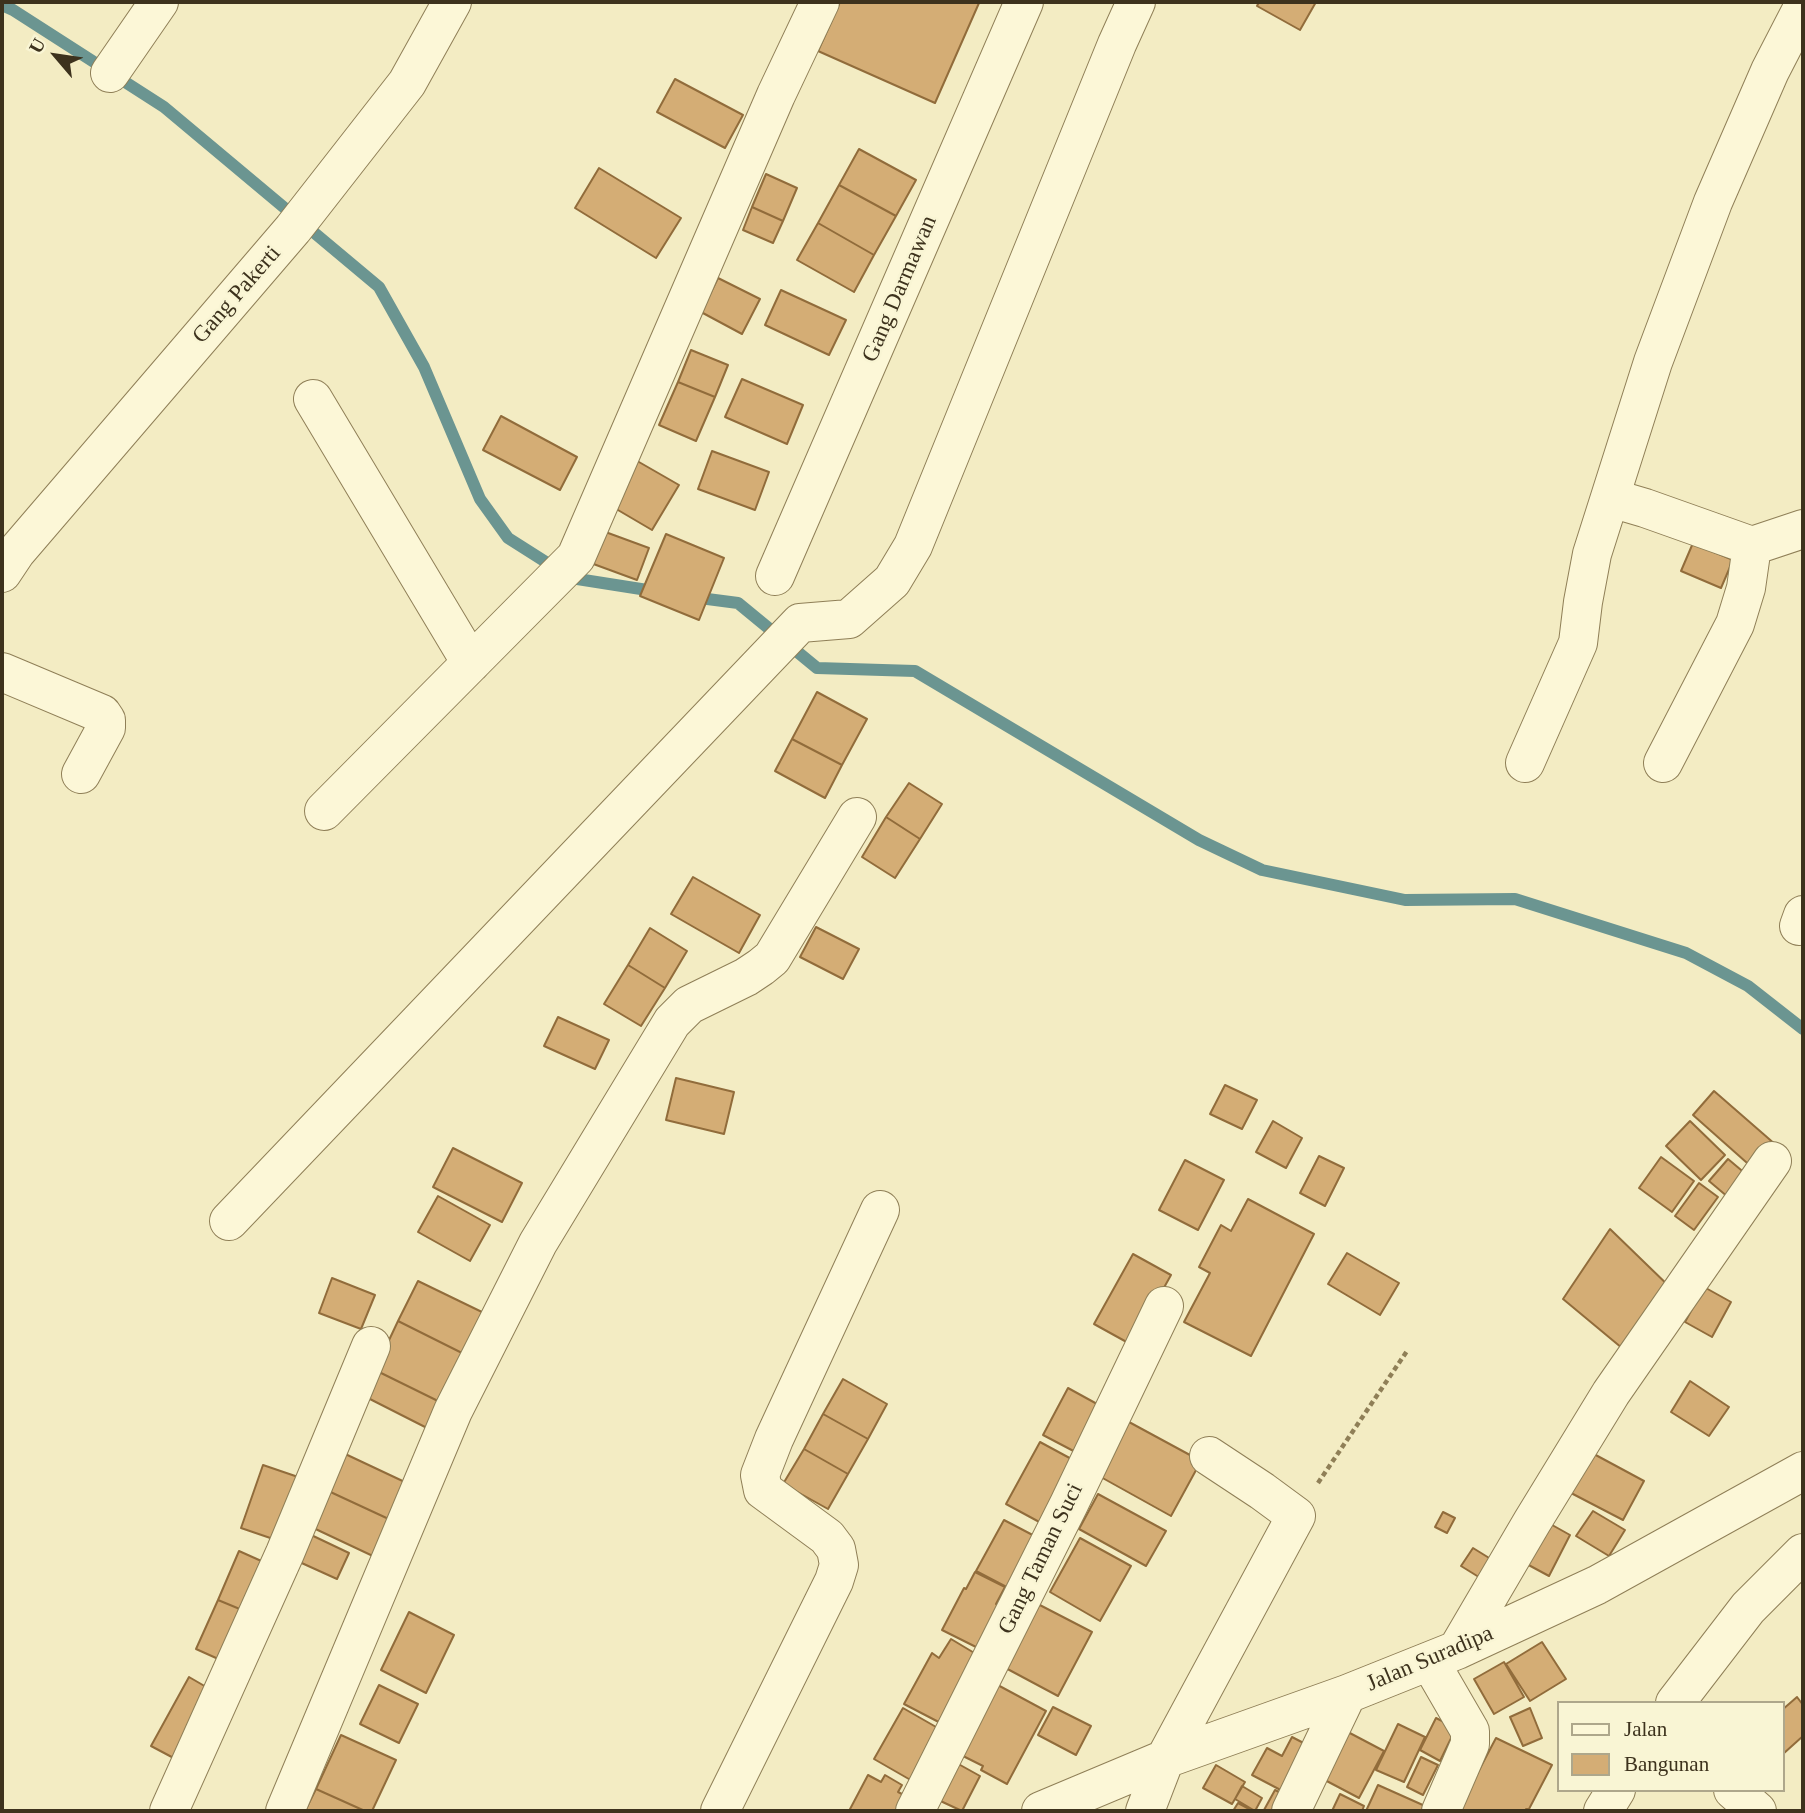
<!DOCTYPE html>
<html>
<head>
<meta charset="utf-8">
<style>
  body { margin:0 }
  #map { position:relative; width:1805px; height:1813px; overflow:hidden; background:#f3ecc3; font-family:"Times New Roman",serif }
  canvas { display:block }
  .frame { position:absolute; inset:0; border:4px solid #3d321d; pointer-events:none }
  .legend { position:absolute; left:1557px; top:1701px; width:228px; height:91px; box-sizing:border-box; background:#f9f5d4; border:2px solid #aea78b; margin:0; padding:9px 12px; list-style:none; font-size:21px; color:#3d321d }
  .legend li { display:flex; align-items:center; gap:14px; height:35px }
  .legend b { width:35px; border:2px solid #aea78b }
  .north { position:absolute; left:21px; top:21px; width:70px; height:70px; -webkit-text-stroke:5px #f9f5d4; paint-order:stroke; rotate:299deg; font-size:19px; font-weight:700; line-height:28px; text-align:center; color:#3d321d }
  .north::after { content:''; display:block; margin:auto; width:24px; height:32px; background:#3d321d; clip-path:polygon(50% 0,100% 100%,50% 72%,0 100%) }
</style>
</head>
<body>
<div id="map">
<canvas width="1805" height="1813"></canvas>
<div class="frame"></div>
<ul class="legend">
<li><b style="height:9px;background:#fcf7d7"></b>Jalan</li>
<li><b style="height:19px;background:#d4ad75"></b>Bangunan</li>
</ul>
<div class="north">U</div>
</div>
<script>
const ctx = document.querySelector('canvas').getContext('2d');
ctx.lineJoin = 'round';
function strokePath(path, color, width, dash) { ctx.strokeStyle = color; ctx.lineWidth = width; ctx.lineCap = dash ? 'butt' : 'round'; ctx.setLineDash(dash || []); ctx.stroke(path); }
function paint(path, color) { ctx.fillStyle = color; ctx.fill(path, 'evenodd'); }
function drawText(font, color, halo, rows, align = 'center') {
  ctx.font = font + ' "Times New Roman",serif'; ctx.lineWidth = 5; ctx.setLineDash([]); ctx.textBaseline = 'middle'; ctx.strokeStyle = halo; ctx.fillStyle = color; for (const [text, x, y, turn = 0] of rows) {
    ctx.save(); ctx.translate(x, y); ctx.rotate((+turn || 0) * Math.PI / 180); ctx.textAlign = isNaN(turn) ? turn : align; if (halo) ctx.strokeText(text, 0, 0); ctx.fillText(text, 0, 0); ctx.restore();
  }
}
strokePath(new Path2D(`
  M2,5L13,10L164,107L379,287L424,367L480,499L508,538L571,578L660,592
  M692,597L738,603L817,668L915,671L1199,840L1262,870L1405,900L1515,899L1686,953L1748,986L1803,1029`), '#6b9591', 12);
const building = new Path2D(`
  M840,2H976L979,3L935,103L818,51Z
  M1259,2H1316L1300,30L1257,6Z
  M675,79L743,115L725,148L657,112Z
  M859,149L916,180L896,216L839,185Z
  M599,168L681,218L656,258L575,208Z
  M766,174L797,188L783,221L752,207Z
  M839,185L896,216L874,255L818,223Z
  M752,207L783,221L773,243L743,230Z
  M818,223L874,255L854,292L797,260Z
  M718,278L760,299L742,334L701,312Z
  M781,290L846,320L829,355L765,325Z
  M691,350L728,365L715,397L678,382Z
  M742,379L803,405L787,444L725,417Z
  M678,382L715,397L696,441L659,425Z
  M501,416L577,457L560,490L483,450Z
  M712,451L769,472L755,510L698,489Z
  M632,458L679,485L652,530L606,503Z
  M600,530L649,548L637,580L588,562Z
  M666,534L724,558L699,620L640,596Z
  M1693,543L1733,560L1721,588L1681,571Z
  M817,692L867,719L842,765L792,739Z
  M792,739L842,765L825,798L775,771Z
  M909,783L942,804L920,839L886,817Z
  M886,817L920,839L895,878L862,857Z
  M693,877L760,915L739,953L671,914Z
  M816,927L859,949L843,979L800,957Z
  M650,928L687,951L665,988L628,965Z
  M628,965L665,988L641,1026L604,1004Z
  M558,1017L609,1040L595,1069L544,1046Z
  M676,1078L734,1092L724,1134L666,1120Z
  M1225,1085L1257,1100L1242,1129L1210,1114Z
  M1714,1091L1776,1145L1755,1170L1693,1115Z
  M1273,1121L1302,1138L1286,1168L1256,1152Z
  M1690,1121L1725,1155L1701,1180L1666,1146Z
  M453,1148L522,1183L502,1222L433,1187Z
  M1319,1156L1344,1168L1325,1206L1300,1193Z
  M1661,1157L1694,1181L1672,1212L1639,1188Z
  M1728,1159L1753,1180L1735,1203L1709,1181Z
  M1185,1160L1224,1180L1198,1230L1159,1210Z
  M1699,1183L1718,1197L1694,1230L1675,1216Z
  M438,1196L490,1225L470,1261L418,1232Z
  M1248,1199L1314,1234L1251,1356L1184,1322L1210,1273L1199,1267L1221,1225L1231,1231Z
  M1610,1229L1675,1292L1634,1358L1563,1299Z
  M1347,1253L1399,1283L1380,1315L1328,1284Z
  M1133,1254L1171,1275L1132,1345L1094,1324Z
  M332,1278L375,1295L361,1329L319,1313Z
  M418,1281L484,1313L464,1354L398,1321Z
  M1704,1287L1731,1302L1712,1337L1685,1322Z
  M398,1321L464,1354L440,1402L375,1370Z
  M375,1370L440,1402L427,1428L362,1395Z
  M843,1379L887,1404L868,1439L823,1414Z
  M1690,1381L1729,1407L1709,1436L1671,1412Z
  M1068,1388L1108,1410L1083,1456L1043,1435Z
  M823,1414L868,1439L848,1474L804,1449Z
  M1129,1422L1201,1461L1171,1516L1099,1476Z
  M1040,1442L1077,1462L1043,1524L1006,1504Z
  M804,1449L848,1474L828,1509L783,1484Z
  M341,1452L409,1484L393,1521L324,1489Z
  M1592,1453L1644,1481L1623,1520L1571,1493Z
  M263,1465L304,1479L282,1542L241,1528Z
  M324,1489L393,1521L375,1557L307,1525Z
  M1098,1494L1166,1531L1146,1566L1079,1529Z
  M1593,1511L1625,1530L1609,1556L1576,1536Z
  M1443,1512L1455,1518L1447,1533L1435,1527Z
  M1004,1520L1046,1542L1018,1593L976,1571Z
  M1545,1521L1570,1535L1549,1576L1523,1562Z
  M307,1533L349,1553L337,1579L295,1560Z
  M1080,1538L1131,1566L1100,1621L1050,1592Z
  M1473,1548L1494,1561L1482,1579L1461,1566Z
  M239,1551L268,1564L247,1612L218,1600Z
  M975,1572L1005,1587L996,1604L1010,1611L988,1653L942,1630L964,1588L966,1589Z
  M218,1600L247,1612L225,1662L196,1649Z
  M1034,1602L1092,1632L1058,1696L1000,1665Z
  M409,1612L454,1635L426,1693L381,1670Z
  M951,1639L976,1654L954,1730L904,1704L932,1653L939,1658Z
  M1542,1642L1566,1679L1530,1701L1506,1664Z
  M1504,1662L1524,1697L1494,1714L1474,1679Z
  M189,1677L220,1695L183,1763L151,1746Z
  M994,1683L1046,1711L1007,1784L981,1770L983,1766L957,1753Z
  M379,1685L418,1704L399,1743L360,1724Z
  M1797,1697L1803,1705V1736L1783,1754L1782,1710Z
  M1053,1707L1091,1726L1076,1755L1038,1735Z
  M903,1708L950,1735L921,1786L874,1759Z
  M1530,1708L1542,1738L1523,1746L1510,1717Z
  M1436,1718L1456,1728L1440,1761L1420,1750Z
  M1398,1724L1425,1737L1404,1782L1376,1770Z
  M1346,1731L1384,1751L1359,1798L1321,1778Z
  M341,1735L396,1760L372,1811H365L316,1789Z
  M1292,1737L1317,1750L1292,1796L1252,1775L1267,1748L1282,1756Z
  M1496,1738L1552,1765L1529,1809H1526L1525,1811H1465L1459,1808Z
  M1421,1757L1438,1765L1423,1795L1407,1787Z
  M953,1761L980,1776L962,1811L934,1798Z
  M1216,1765L1245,1782L1232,1804L1203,1788Z
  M868,1775L881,1782L885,1775L902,1785L898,1792L912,1799L907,1811H849Z
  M1378,1785L1434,1810L1433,1811H1366Z
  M1242,1786L1262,1798L1255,1811L1235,1799Z
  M316,1789L365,1811H305Z
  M1275,1790L1293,1799L1287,1811L1264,1810Z
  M1340,1794L1364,1806L1362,1811H1332Z
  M1238,1803L1253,1811H1233Z`);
paint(building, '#d4ad75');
strokePath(building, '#916c3b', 2);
const minor = new Path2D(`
  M110,73L159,2
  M313,399L471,663
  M1611,498L1645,508L1752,546L1803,529
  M2,573L16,552L293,229L407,83L452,2
  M775,576L1024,2
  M2,672L102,714L106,720V728L81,774
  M1525,763L1578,643L1583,602L1592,554L1653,362L1713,202L1770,71L1803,7
  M1663,763L1735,624L1746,588L1752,546
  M324,811L576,557L776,95L820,2
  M1799,926L1803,915
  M229,1221L800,623L849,619L892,581L913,546L1117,44L1136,2
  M1457,1650L1532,1522L1611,1393L1772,1161
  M1430,1662L1470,1731V1744L1441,1811
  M1675,1703L1748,1608L1803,1553
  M1733,1790L1757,1811
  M169,1811L285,1553L371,1346
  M285,1811L453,1411L538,1243L672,1022L689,1005L746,977L761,967L772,958L857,817
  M720,1811L834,1581L839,1565L836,1549L827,1537L763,1490L760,1475L774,1439L880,1210
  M915,1811L1069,1504L1164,1306
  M1041,1811L1165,1759L1347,1694L1457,1650L1597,1585L1803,1471
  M1145,1811L1165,1759L1296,1516L1262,1491L1209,1456
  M1291,1811L1347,1694
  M1603,1811L1616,1790`);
strokePath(minor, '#8f7f57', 40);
strokePath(new Path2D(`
  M1318,1483L1407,1351`), '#8f7f57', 4.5, [5, 3.5]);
strokePath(minor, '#fcf7d7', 38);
drawText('23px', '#3d321d', '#f9f5d4', [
  ["Gang Darmawan",900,289,-67],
  ["Gang Pakerti",237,295,-49],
  ["Gang Taman Suci",1041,1559,-64],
  ["Jalan Suradipa",1430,1659,-23]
]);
</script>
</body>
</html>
